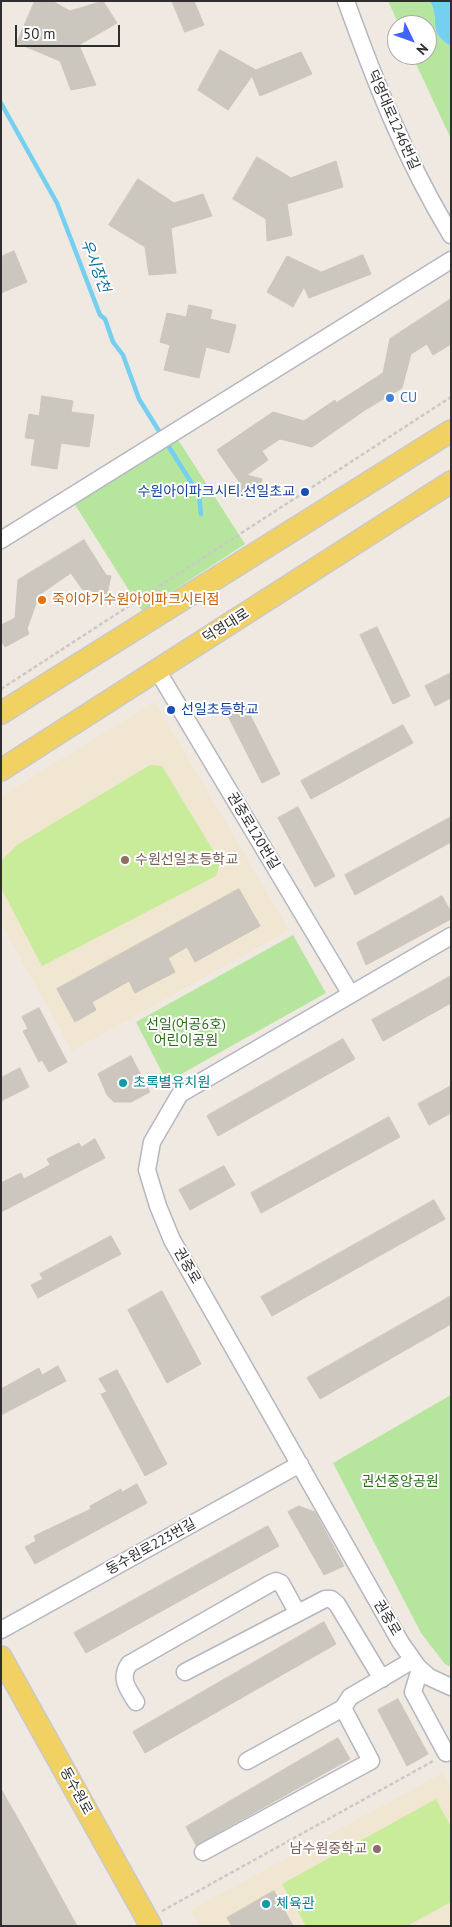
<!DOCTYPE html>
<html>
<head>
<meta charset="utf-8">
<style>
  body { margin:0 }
  #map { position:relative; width:452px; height:1927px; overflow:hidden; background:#efe9e1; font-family:"PT Sans",sans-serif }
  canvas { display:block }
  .frame { position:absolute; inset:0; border:2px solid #2e2e2e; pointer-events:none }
  .north { position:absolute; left:387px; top:15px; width:50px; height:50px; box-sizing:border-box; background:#fff; border:1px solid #ababab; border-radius:50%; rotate:132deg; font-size:14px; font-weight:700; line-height:20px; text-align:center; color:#2e2e2e }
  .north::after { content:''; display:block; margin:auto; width:18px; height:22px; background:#4264fb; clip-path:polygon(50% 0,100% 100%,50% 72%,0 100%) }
  .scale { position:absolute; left:15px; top:25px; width:105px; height:22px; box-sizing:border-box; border:2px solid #2e2e2e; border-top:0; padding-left:6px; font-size:15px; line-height:18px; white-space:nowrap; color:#2e2e2e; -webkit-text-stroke:4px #fff; paint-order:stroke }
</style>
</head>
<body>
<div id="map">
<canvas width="452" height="1927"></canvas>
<div class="frame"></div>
<div class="north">N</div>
<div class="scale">50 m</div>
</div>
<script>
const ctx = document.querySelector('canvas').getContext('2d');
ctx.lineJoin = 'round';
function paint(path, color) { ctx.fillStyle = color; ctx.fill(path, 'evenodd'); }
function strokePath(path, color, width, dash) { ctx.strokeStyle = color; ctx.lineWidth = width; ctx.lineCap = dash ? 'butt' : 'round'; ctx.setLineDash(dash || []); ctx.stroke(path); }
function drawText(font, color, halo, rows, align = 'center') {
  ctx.font = font + ' "PT Sans","Noto Sans KR",sans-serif'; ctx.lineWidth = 4; ctx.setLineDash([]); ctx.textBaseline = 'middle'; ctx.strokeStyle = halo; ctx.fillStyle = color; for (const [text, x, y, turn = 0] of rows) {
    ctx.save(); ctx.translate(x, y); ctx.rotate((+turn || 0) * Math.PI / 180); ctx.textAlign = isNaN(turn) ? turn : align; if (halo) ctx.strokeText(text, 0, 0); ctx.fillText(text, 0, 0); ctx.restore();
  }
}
paint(new Path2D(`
  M155,702L289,930L72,1051L1,923V796Z
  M443,1773L451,1788V1926H199L191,1910Z`), '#f0e6d1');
paint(new Path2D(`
  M388,1H430C441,21 426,32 451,46V139L412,55H427V25H399Z
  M177,438L245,544L142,611L74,503Z
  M293,935L326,993L167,1082L136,1022Z
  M451,1395V1667L445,1664L421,1633L333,1463Z`), '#b6e59e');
paint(new Path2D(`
  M150,765L162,766L220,862L216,876L42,966L1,888V861L17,845Z
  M436,1799L451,1827V1902L407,1926H306L282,1884Z`), '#c9ec9a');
paint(new Path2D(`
  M430,1H451V46C426,32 441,21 430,1Z`), '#75cff0');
strokePath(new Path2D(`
  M1,103L57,203L100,315L105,319L113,342L123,355L139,399L199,495L201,514`), '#75cff0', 4.5);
const building = new Path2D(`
  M35,1H52L70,11L103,1L117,23L79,45L96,85L71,90L60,61L17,43Z
  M172,1H194L204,25L185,32Z
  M220,50L256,70L301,52L312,74L260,96L252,76L228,110L198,90Z
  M257,157L291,178L336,161L343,187L287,204L292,235L267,241L266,219L233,199Z
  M138,179L174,203L203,194L212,216L171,228L176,273L149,275L145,247L109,225Z
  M14,251L27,282L1,293V257Z
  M363,255L371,274L309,298L304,287L293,307L267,292L287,256L321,272Z
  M451,299V344L433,355L427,344L411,354L402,388L365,410L312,447L280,439L262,451L268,460L247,475L262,479L256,498L240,493V483L217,450L273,412L304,421L335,400L336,403L383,373L390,339Z
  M189,305L212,310L210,319L236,325L229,353L206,347L199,378L164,370L170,345L160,342L167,313L186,317Z
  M42,396L73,401L71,412L94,415L89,447L61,443L57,469L31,465L35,439L25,438L29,414L39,416Z
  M84,540L106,575L111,576L107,594L82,589L71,573L39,595L27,629L29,634L5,647L1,640V625L15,618L18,580Z
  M377,627L410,696L393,704L360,635Z
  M451,673V698L435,706L425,686Z
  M246,707L280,774L262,783L228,716Z
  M403,725L413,743L311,799L301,781Z
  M298,807L335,876L315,887L278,818Z
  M451,817V842L355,895L345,875Z
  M239,889L260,926L195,962L187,947L168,958L175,972L135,993L129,981L92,1002L96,1010L75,1022L57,989Z
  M442,896L451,912V919L366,965L357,943Z
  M451,976V1003L383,1041L372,1020Z
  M39,1008L67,1062L49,1072L42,1060L39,1062L23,1031L28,1029L22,1017Z
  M343,1039L355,1059L218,1136L207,1116Z
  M131,1056L150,1092L131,1102H114L107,1095L98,1074Z
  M20,1068L29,1087L1,1101V1078Z
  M451,1086V1113L429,1125L418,1104Z
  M389,1117L400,1137L261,1213L251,1193Z
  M95,1139L105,1158L1,1212V1183L21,1173L24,1179L50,1165L47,1159L79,1143L81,1147Z
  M224,1166L235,1185L190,1210L179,1190Z
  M434,1200L445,1219L272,1316L261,1297Z
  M111,1236L121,1254L38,1298L31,1285L43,1279L40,1274Z
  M162,1291L201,1364L167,1383L128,1310Z
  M451,1296V1324L320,1399L307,1378Z
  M58,1366L66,1381L1,1415V1389L39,1368L42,1375Z
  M117,1370L167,1464L145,1476L101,1394L107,1392L99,1379Z
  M137,1484L147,1503L35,1564L25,1547L36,1541L34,1536L91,1509L90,1506L121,1489L122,1492Z
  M299,1506L315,1512L344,1566L324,1575L288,1512Z
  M268,1526L279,1546L86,1653L74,1633Z
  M324,1622L336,1644L145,1753L133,1732Z
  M398,1699L428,1754L407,1766L378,1710Z
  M338,1738L350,1759L196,1845L186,1827Z
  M1,1789L26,1833L77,1926H1Z
  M274,1891L293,1926H232L227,1918Z`);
paint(building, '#cbc7bf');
strokePath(building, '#cbc5ba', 1);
const minor = new Path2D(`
  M346,1C376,84 405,159 451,235
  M1,540L451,260
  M157,670L350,993
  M451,936L180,1094L152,1142L147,1170L158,1206L172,1240L401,1643L418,1667L429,1677L451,1687
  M1,1630L300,1464
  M420,1669L413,1692L446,1753L451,1751
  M185,1672L325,1599H331L337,1604L382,1679
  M136,1702C128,1689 119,1679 129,1664L271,1583L276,1581L281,1583L297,1612
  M247,1761L343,1708L350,1697L413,1660
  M203,1852L371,1761L343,1708`);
const major = new Path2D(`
  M1,713L451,431
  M1,770L451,482
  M1,1657L151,1926`);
strokePath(minor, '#b4b7c1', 19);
strokePath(major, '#c9c9c9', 24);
strokePath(new Path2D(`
  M1,689L451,397
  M162,1911L435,1760`), '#c9c9c9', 2.5, [4, 2.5]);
strokePath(minor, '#fff', 16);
strokePath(major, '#f2d163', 21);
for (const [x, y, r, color] of [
  [390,398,5,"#3f7fe0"],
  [305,492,5,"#1a4fb4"],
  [42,600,5,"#e8710a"],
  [171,710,5,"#1a4fb4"],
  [125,860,5,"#8d6e63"],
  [123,1083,5,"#0f9aa8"],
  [377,1849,5,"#8d6e63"],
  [266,1904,5,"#0f9aa8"]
]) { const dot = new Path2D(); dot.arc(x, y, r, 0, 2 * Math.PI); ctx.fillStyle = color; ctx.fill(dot); strokePath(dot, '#fff', 2); }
drawText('14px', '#2e2e2e', '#fff', [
  ["덕영대로1246번길",393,120,66],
  ["덕영대로",226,626,-32],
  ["권중로120번길",253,831,59],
  ["권중로",187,1266,60],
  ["동수원로223번길",151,1547,-29],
  ["권중로",387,1618,59],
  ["동수원로",76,1791,61]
]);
drawText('14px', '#366cbe', '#fff', [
  ["CU",400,398]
], 'left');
drawText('14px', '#164399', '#fff', [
  ["수원아이파크시티.선일초교",295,492],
  ["선일초등학교",181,710,"left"]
], 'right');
drawText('14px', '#c56008', '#fff', [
  ["죽이야기수원아이파크시티점",52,600]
], 'left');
drawText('14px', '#785e54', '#fff', [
  ["수원선일초등학교",135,860],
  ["남수원중학교",367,1849,"right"]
], 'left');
drawText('14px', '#2c6e1b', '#fff', [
  ["선일(어공6호)",186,1025],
  ["어린이공원",186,1041],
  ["권선중앙공원",400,1482]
]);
drawText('14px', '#0d838f', '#fff', [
  ["초록별유치원",133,1083],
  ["체육관",276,1904]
], 'left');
drawText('italic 15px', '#0d6fa3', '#fff', [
  ["우시장천",95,266,69]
]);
</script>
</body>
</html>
